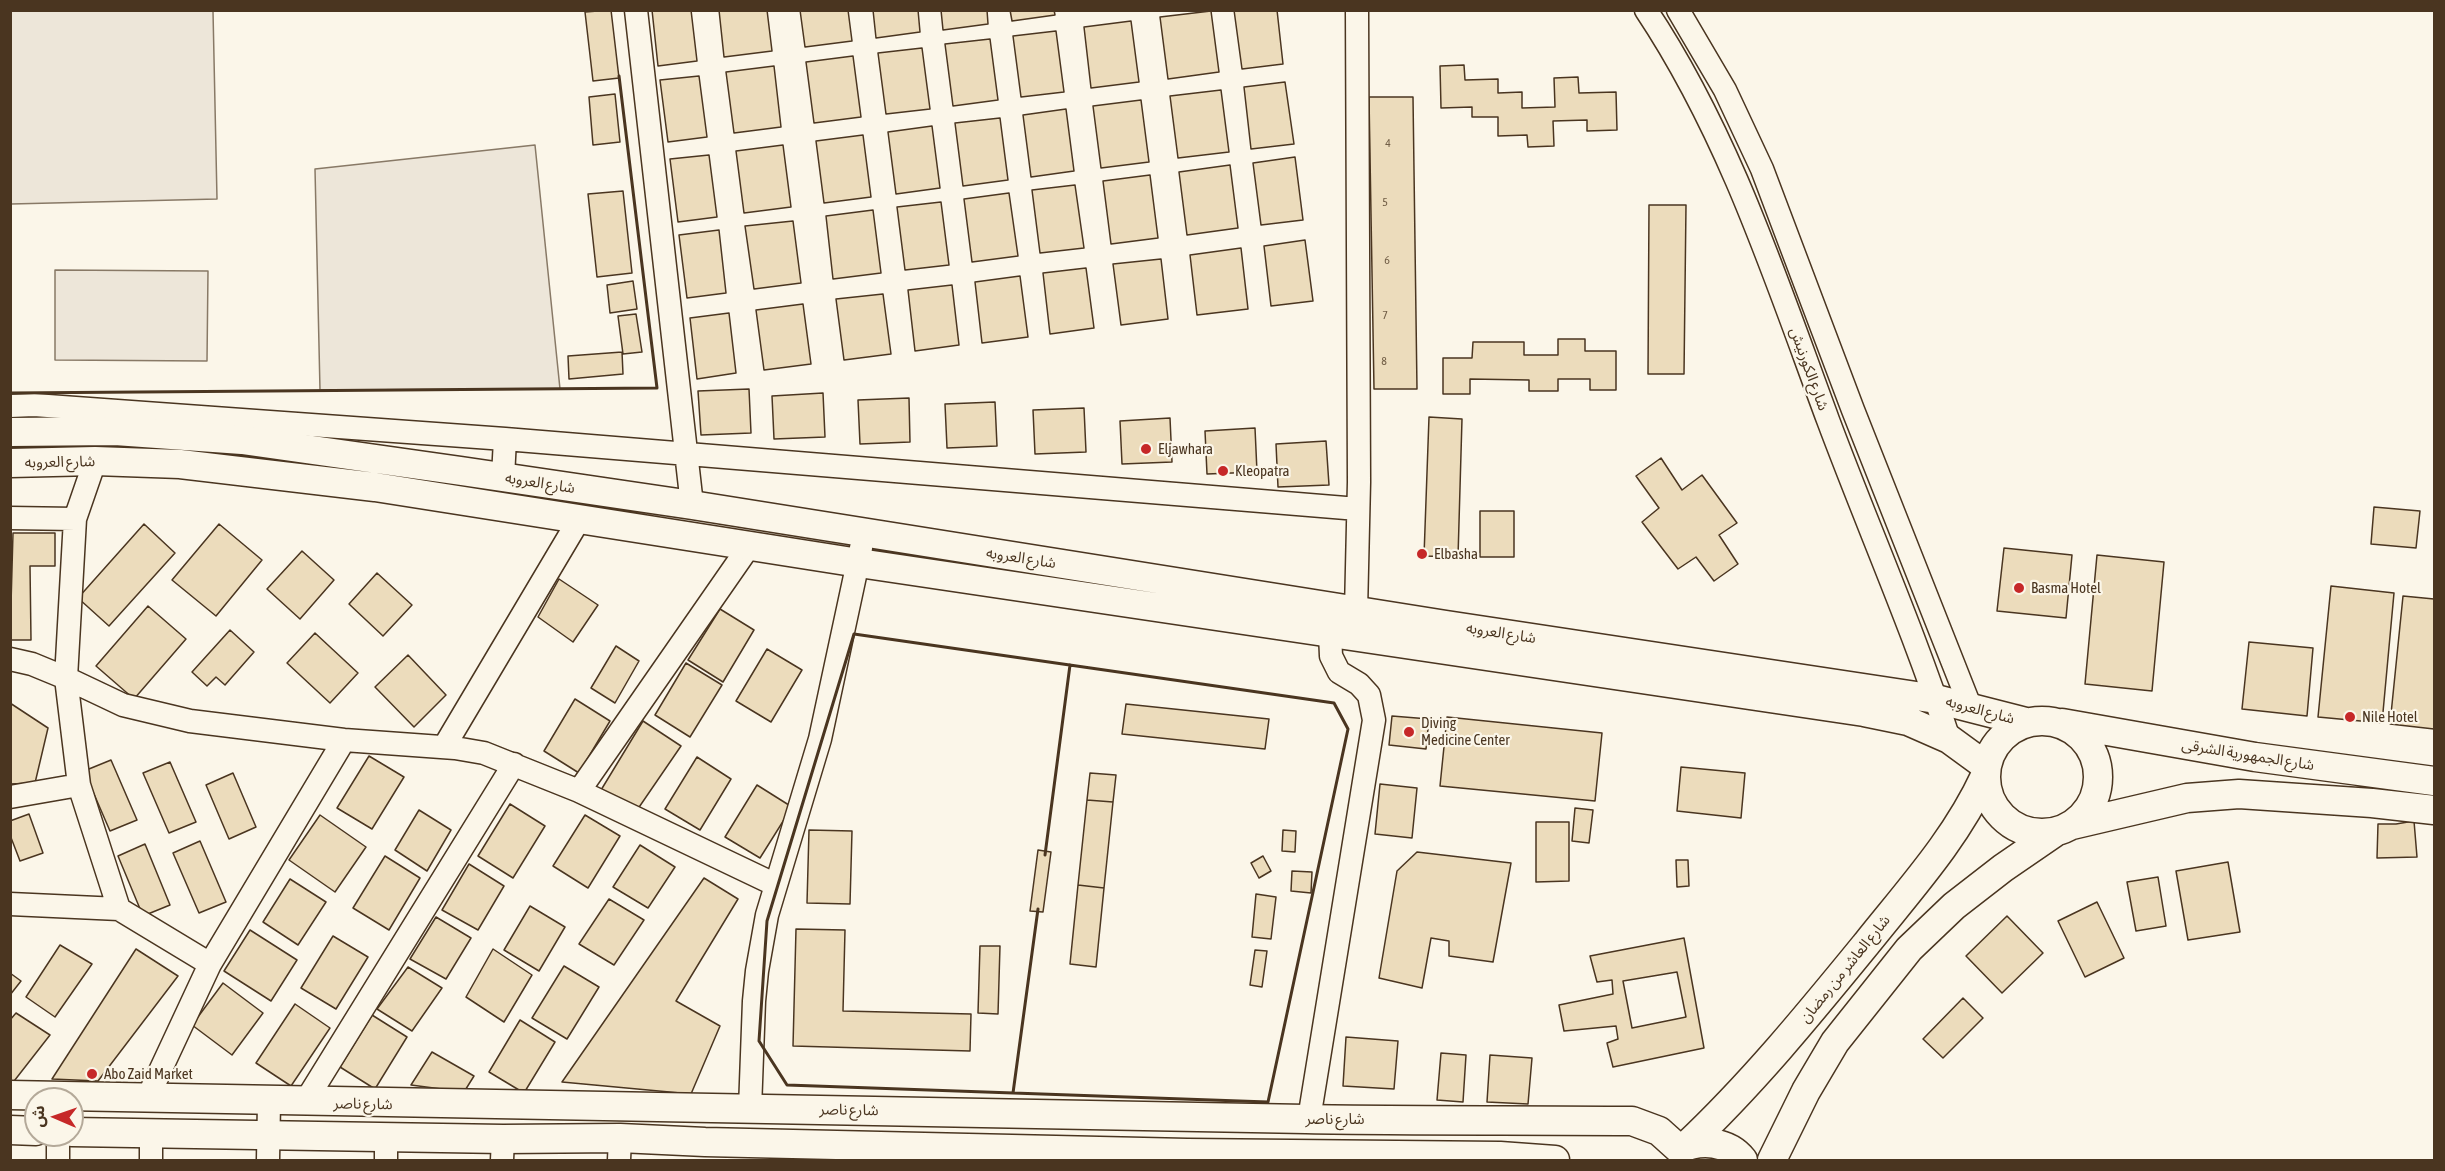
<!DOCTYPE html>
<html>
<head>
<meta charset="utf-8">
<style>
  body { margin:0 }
  #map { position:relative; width:2445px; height:1171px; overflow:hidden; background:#fbf6e9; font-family:"Asap Condensed","Noto Sans Arabic",sans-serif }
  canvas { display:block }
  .frame { position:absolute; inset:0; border:12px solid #4a3520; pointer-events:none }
  .north { position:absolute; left:24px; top:1087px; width:60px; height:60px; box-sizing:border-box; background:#fbf6e9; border:2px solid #b4a999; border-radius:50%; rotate:272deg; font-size:16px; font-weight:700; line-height:24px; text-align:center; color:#4a3520 }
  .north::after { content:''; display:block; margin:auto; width:21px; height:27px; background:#c62828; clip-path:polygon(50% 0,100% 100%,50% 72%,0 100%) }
</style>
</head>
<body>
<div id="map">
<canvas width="2445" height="1171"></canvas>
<div class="frame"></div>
<div class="north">ش</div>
</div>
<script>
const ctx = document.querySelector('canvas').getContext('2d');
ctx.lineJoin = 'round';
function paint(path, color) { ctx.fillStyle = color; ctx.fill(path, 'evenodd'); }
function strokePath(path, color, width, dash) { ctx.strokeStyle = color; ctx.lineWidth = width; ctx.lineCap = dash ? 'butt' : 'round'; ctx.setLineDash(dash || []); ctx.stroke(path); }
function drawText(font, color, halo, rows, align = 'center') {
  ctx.font = font + ' "Asap Condensed","Noto Sans Arabic",sans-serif'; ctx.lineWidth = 4.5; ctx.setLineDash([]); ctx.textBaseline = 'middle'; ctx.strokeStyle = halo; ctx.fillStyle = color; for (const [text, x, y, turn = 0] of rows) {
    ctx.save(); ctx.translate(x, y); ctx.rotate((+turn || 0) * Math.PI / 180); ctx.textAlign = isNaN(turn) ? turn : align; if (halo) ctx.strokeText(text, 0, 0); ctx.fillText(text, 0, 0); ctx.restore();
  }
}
const green = new Path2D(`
  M10,11H213L217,199L11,204Z
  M535,145L560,389L320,390L315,169Z
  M55,270L208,271L207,361L55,360Z`);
paint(green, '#ede6d9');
strokePath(green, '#887966', 1.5);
const building = new Path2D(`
  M611,10L619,78L593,81L585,12Z
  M652,10H691L697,61L658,66Z
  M719,10H767L772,51L724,57Z
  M800,10H848L852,41L805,47Z
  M873,10H918L920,32L876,38Z
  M941,10H987L988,24L943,30Z
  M1010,10H1054L1055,15L1012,21Z
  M1234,10H1277L1283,64L1242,69Z
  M1211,11L1219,72L1168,79L1160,17Z
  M1131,21L1139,82L1091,88L1084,27Z
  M1056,31L1064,92L1021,97L1013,36Z
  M990,39L998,100L953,106L945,44Z
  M922,48L930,109L886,114L878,53Z
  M853,56L861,117L814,123L806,62Z
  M1464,65L1465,80L1498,79V93L1522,92V108L1555,107L1554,78L1578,77L1579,93L1616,92L1617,130L1587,131V120L1553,121L1554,146L1528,147L1527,135L1498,136V117H1472V107L1441,108L1440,66Z
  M774,66L781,127L734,133L726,72Z
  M699,76L707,137L668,142L660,80Z
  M1285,82L1294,144L1251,149L1244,87Z
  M1221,90L1229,152L1178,158L1170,96Z
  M615,94L620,142L593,145L589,97Z
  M1369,97H1413L1417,389H1374Z
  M1141,100L1149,162L1101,168L1093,106Z
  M1066,109L1074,171L1031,177L1023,115Z
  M1000,118L1008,180L963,186L955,123Z
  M932,126L940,188L896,194L888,132Z
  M863,135L871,197L824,203L816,141Z
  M783,145L791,207L744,213L736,151Z
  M709,155L717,217L678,222L670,159Z
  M1295,157L1303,220L1261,225L1253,163Z
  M1230,165L1238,228L1187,235L1179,172Z
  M1150,175L1158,238L1111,244L1103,181Z
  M1075,185L1084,248L1040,253L1032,190Z
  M623,191L632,273L597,277L588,194Z
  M1009,193L1018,256L972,262L964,199Z
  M941,202L949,265L905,270L897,207Z
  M1649,205H1686L1684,374H1648Z
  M873,210L881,273L833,279L826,216Z
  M793,221L801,283L754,289L745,226Z
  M719,230L726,293L687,298L679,235Z
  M1305,240L1313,301L1271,306L1264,246Z
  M1241,248L1248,309L1197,315L1190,255Z
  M1161,259L1168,319L1121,325L1113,264Z
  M1086,268L1094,328L1050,334L1043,273Z
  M1020,276L1028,337L982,343L975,282Z
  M633,281L637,309L610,313L607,285Z
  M952,285L959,345L915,351L908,290Z
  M883,294L891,354L844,360L836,299Z
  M803,304L811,364L764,370L756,310Z
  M729,313L736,373L697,379L690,318Z
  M636,314L642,352L623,354L618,316Z
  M1558,339H1585V351H1616V390H1590V379H1558V391H1529V380L1470,379V394H1443V358H1472L1473,342H1524V355H1558Z
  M622,352L623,374L569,379L568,356Z
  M749,389L751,433L701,435L698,391Z
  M823,393L825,437L774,439L772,396Z
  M909,398L910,442L860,444L858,400Z
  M995,402L997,446L947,448L945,404Z
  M1084,408L1086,452L1035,454L1033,410Z
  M1429,417L1462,419L1458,557L1424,556Z
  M1170,418L1172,462L1122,464L1120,421Z
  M1255,428L1257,472L1207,474L1205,431Z
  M1326,441L1329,485L1278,487L1276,444Z
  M1661,458L1682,490L1702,475L1737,523L1719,535L1738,564L1714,581L1696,557L1678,569L1642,522L1659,508L1636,476Z
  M2374,507L2420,511L2416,548L2371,544Z
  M1480,511H1514V557H1480Z
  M144,524L175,553L109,626L78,598Z
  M219,524L262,560L216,616L172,580Z
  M13,533H55V566H30L31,640H10Z
  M2004,548L2072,555L2066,618L1997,611Z
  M302,551L334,580L300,619L267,589Z
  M2097,555L2164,562L2152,691L2085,684Z
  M377,573L412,605L383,636L349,604Z
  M559,579L598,605L573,642L538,617Z
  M2331,586L2394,593L2382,723L2318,717Z
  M2403,596L2434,599V729L2390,724Z
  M148,606L186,639L134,699L96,666Z
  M720,609L754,630L723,682L688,660Z
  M230,630L254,652L225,685L216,677L207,686L192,672Z
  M315,633L358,673L330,703L287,663Z
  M2249,642L2313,648L2307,716L2242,709Z
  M616,646L639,661L615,703L591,688Z
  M767,649L802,670L771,722L736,701Z
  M408,655L446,695L414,727L375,687Z
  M686,663L722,685L690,737L655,715Z
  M575,699L610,721L579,773L544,751Z
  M10,703L48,728L35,783L10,784Z
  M1126,704L1269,719L1265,749L1122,734Z
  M1392,716L1429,719L1426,749L1389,745Z
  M1447,717L1602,733L1595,801L1440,786Z
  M643,721L681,746L633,816L598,795Z
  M369,756L404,777L372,829L337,808Z
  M697,757L731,779L700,830L665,809Z
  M111,760L137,820L110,831L84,771Z
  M170,762L196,822L169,833L143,773Z
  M1681,767L1745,773L1741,818L1677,811Z
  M233,773L256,827L229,839L206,785Z
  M1090,773L1116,775L1113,802L1087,800Z
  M1380,784L1417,788L1412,838L1375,834Z
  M757,785L792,807L760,858L725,837Z
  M1087,800L1113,802L1104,888L1078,885Z
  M510,804L545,826L513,878L478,856Z
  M1575,808L1593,810L1589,843L1572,841Z
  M419,810L451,830L427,871L395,850Z
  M29,814L43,853L20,861L10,835V821Z
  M320,815L366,847L335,892L289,860Z
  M585,815L620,836L588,888L553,866Z
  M2414,821L2417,857L2377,858L2378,824H2396Z
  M1536,822H1569V881L1536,882Z
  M809,830L852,831L850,904L807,903Z
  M1283,830L1296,831L1295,852L1282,851Z
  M200,841L226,902L199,913L173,853Z
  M145,844L170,905L143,916L118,856Z
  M640,845L675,867L648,908L613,887Z
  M1038,850L1051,852L1043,912L1030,911Z
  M1417,852L1511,863L1493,962L1449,956V941L1431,938L1422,988L1379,978L1397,871Z
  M385,856L420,878L389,930L353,908Z
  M1263,856L1271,871L1259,878L1251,863Z
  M1676,860H1688L1689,886L1677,887Z
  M2228,862L2240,932L2188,940L2176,871Z
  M469,864L504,886L478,930L442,910Z
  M1292,871L1312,872L1311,893L1291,891Z
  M2158,877L2166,926L2136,931L2127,882Z
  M704,878L738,899L676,1001L720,1026L691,1094L562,1082Z
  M290,879L326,902L298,945L263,922Z
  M1078,885L1104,888L1096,967L1070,964Z
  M1256,894L1276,897L1271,939L1252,937Z
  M609,899L644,920L614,965L579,944Z
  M2097,902L2124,958L2085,977L2058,921Z
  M530,906L565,927L539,971L504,950Z
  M2007,916L2043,953L2002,993L1966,956Z
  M436,917L471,938L446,979L410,959Z
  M796,929L845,930L843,1011L971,1014L970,1051L793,1046Z
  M250,930L297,960L271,1001L224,971Z
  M333,936L368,957L336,1009L301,988Z
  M1684,938L1704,1048L1613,1067L1607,1043L1618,1039L1616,1026L1564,1031L1559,1005L1613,994L1612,980L1597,982L1590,956ZM1677,972L1686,1017L1632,1028L1623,981Z
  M60,945L92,964L55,1017L26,997Z
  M980,946H1000L998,1014L978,1013Z
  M136,949L178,976L98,1081L52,1079Z
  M493,949L532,975L504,1022L466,997Z
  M1255,950L1267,951L1262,987L1250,985Z
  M564,966L599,987L567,1039L532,1018Z
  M408,967L442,988L412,1031L377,1009Z
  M10,973L21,981L10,995Z
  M223,983L263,1013L232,1055L192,1025Z
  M1963,998L1983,1018L1943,1058L1923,1039Z
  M295,1004L330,1028L291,1086L256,1063Z
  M16,1013L50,1035L11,1085L10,1020Z
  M372,1015L407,1037L375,1089L340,1067Z
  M520,1020L555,1042L524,1093L489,1072Z
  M1346,1037L1398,1041L1394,1089L1343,1086Z
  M432,1052L474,1076L464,1092L411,1085Z
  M1441,1053L1466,1055L1463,1102L1437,1100Z
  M1490,1055L1532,1058L1528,1104L1487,1102Z`);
paint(building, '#ecdcbc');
strokePath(building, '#4a3520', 1.5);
const minor = new Path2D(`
  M636,10L692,505
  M1646,10C1730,136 1776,280 1828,420C1868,527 1914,631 1949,739
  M1678,10L1725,90L1762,169L1853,410L1970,706
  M10,406L34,405L505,439L1358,509
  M503,477L505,439
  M10,518L75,519
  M1356,611L1359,482L1357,10
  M10,659L32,664L66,678L75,519L95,461
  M66,678L123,705L190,721L344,740L455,748L484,753L579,791L776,885
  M444,747L580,518
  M79,785L119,909L210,964L147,1099
  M579,791L750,545
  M10,797L79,785L66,678
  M10,904L119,909
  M210,964L344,740
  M305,1102L514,764
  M750,1109L754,1001L757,971L767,915L820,739L861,548
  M1309,1119L1374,720L1369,695L1359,684L1339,672L1331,656L1330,633
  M151,1133V1160
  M58,1135V1160
  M268,1160L269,1102
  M386,1160V1137
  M502,1160L503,1139
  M619,1160L620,1138`);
const major = new Path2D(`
  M10,432L115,431L242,440L461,471L692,505L1446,625L1936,699L2026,722
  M10,463L95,461L180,464L375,487L859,563L1864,712L1908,721L1949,739L1986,766
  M1986 777a56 56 0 1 1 112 0a56 56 0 1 1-112 0Z
  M2062,723L2255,757L2434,781
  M2072,825L2187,798L2239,794L2372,803L2434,810
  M10,1095C442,1105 874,1112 1306,1119C1415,1121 1524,1120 1632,1121L1659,1131L1679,1149
  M10,1130L36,1131
  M72,1132L503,1139L620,1138L705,1142L1187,1153L1500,1156L1555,1160
  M1685,1147C1752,1084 1809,1014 1867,943C1910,889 1956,839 1985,776
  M1679,1149C1701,1139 1728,1141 1743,1160
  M1772,1160L1806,1091L1835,1042L1909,949L1954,906L2003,868L2054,833`);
strokePath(minor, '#4a3520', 25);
strokePath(major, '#4a3520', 31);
strokePath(minor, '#fbf6e9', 22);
strokePath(major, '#fbf6e9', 28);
strokePath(new Path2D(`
  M10,393L657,388L619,76
  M854,634L1334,703L1348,729L1268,1102L787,1085L759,1041L767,921Z
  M1045,855L1070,665
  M1013,1093L1038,909`), '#4a3520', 3);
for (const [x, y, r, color] of [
  [1146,449,6,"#c62828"],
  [1223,471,6,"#c62828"],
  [1422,554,6,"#c62828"],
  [2019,588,6,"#c62828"],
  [2350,717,6,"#c62828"],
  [1409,732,6,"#c62828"],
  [92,1074,6,"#c62828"]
]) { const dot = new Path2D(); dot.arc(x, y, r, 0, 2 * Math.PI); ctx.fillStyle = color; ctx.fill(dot); strokePath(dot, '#fbf6e9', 2); }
drawText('12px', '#725f47', null, [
  ["4",1388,143],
  ["5",1385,202],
  ["6",1387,260],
  ["7",1385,315],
  ["8",1384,361]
]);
drawText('15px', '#4a3520', '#fbf6e9', [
  ["شارع الكورنيش",1809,369,70],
  ["شارع العروبه",60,462,-1],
  ["شارع العروبه",540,483,9],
  ["شارع العروبه",1021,558,9],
  ["شارع العروبه",1501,633,9],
  ["شارع العروبه",1980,710,15],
  ["شارع الجمهورية الشرقى",2248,755,9],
  ["شارع العاشر من رمضان",1845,969,-51],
  ["شارع ناصر",363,1104,1],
  ["شارع ناصر",849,1110,1],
  ["شارع ناصر",1335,1119]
]);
drawText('15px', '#4a3520', '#fbf6e9', [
  ["Eljawhara",1158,449],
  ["Kleopatra",1235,471],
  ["Elbasha",1434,554],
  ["Basma Hotel",2031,588],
  ["Nile Hotel",2362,717],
  ["Diving",1421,723],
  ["Medicine Center",1421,740],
  ["Abo Zaid Market",104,1074]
], 'left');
</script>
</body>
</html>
